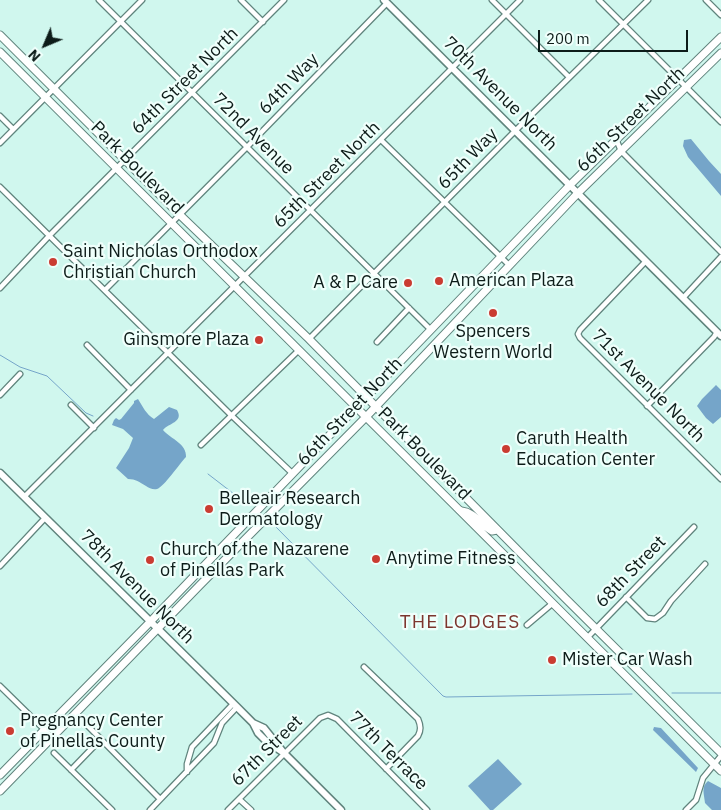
<!DOCTYPE html>
<html>
<head>
<meta charset="utf-8">
<style>
  body { margin:0 }
  #map { position:relative; width:721px; height:810px; overflow:hidden; background:#d0f7ee; font-family:"IBM Plex Sans",sans-serif }
  canvas { display:block }
  .north { position:absolute; left:20px; top:20px; width:50px; height:50px; -webkit-text-stroke:4px #effffb; paint-order:stroke; rotate:225deg; font-size:14px; font-weight:700; line-height:20px; text-align:center; color:#0d1c19 }
  .north::after { content:''; display:block; margin:auto; width:18px; height:22px; background:#0d1c19; clip-path:polygon(50% 0,100% 100%,50% 72%,0 100%) }
  .scale { position:absolute; left:538px; top:30px; width:150px; height:22px; box-sizing:border-box; border:2px solid #0d1c19; border-top:0; padding-left:6px; font-size:15px; line-height:18px; white-space:nowrap; color:#0d1c19; -webkit-text-stroke:4px #effffb; paint-order:stroke }
</style>
</head>
<body>
<div id="map">
<canvas width="721" height="810"></canvas>
<div class="north">N</div>
<div class="scale">200 m</div>
</div>
<script>
const ctx = document.querySelector('canvas').getContext('2d');
ctx.lineJoin = 'round';
function paint(path, color) { ctx.fillStyle = color; ctx.fill(path, 'evenodd'); }
function strokePath(path, color, width, dash) { ctx.strokeStyle = color; ctx.lineWidth = width; ctx.lineCap = dash ? 'butt' : 'round'; ctx.setLineDash(dash || []); ctx.stroke(path); }
function drawText(font, color, halo, rows, align = 'center') {
  ctx.font = font + ' "IBM Plex Sans",sans-serif'; ctx.lineWidth = 4.5; ctx.setLineDash([]); ctx.textBaseline = 'middle'; ctx.strokeStyle = halo; ctx.fillStyle = color; for (const [text, x, y, turn = 0] of rows) {
    ctx.save(); ctx.translate(x, y); ctx.rotate((+turn || 0) * Math.PI / 180); ctx.textAlign = isNaN(turn) ? turn : align; if (halo) ctx.strokeText(text, 0, 0); ctx.fillText(text, 0, 0); ctx.restore();
  }
}
paint(new Path2D(`
  M691,139L709,161L721,174V196L688,157L683,146L684,140Z
  M716,385L721,390V417L713,424L706,418L697,406L702,399Z
  M138,399C143,407 146,414 154,419L169,407L177,410C184,422 169,423 163,430C171,439 187,444 186,457C180,463 164,487 157,489C153,490 149,488 146,486C139,482 136,479 128,479L116,468L129,448L133,438L123,429L112,425L114,420L116,418L119,420L121,419L134,403V401Z
  M654,727L661,728L698,768L696,772L653,730Z
  M498,759L522,784L493,810H490L468,786Z
  M708,781L721,788V810H712L705,803C704,793 701,787 708,781Z`), '#75a5c9');
strokePath(new Path2D(`
  M0,355L20,367L47,376L86,413L93,416
  M208,474L234,494L252,504
  M273,524L443,696L446,697L632,694
  M672,693H721`), '#75a5c9', 1);
const street = new Path2D(`
  M99,0L431,330
  M241,0L263,22
  M492,0L569,77
  M599,0L721,122
  M706,0L721,15
  M0,116L13,129
  M616,139L621,151L721,252
  M381,140L509,265
  M0,143L142,0
  M0,187L231,415L292,473
  M646,261L580,330L578,334L580,338L721,479
  M0,288L49,236L284,0
  M105,290L247,147L387,3
  M683,298L721,257
  M309,339L515,131L648,0
  M377,342L409,308
  M87,345L131,390
  M0,395L20,374
  M71,405L94,428
  M647,406L714,337L717,332
  M201,445L299,350
  M24,497L520,0
  M0,566L45,518
  M626,597L647,618L655,619L663,613L671,601L705,564
  M527,625L553,603
  M587,638L694,527
  M364,667L418,719C421,726 421,730 418,736L386,769
  M0,686L52,737
  M84,722L160,799
  M54,753L112,810
  M71,770L101,739
  M187,772V764L192,747L233,704
  M239,799L251,810
  M150,810L214,743L222,723L237,707
  M228,810L320,718L328,715L337,719L427,810
  M686,810L696,800L703,778L721,756`);
const secondary = new Path2D(`
  M384,0L721,336
  M0,473L237,707L253,723L258,733L266,741L284,753
  M253,723L264,728L284,753L341,810`);
const primary = new Path2D(`
  M0,35L180,215L309,339L565,598L721,753
  M0,52L721,771
  M462,511C474,512 482,526 492,531L497,530
  M0,775L151,621L570,185L721,37
  M0,791L199,586L366,417L578,193L721,53`);
strokePath(street, '#60847d', 7);
strokePath(secondary, '#60847d', 9);
strokePath(primary, '#60847d', 9);
strokePath(street, '#fff', 4.5);
strokePath(secondary, '#fff', 6);
strokePath(primary, '#fff', 7);
for (const [x, y, r, color] of [
  [53,262,5,"#ca3c32"],
  [439,281,5,"#ca3c32"],
  [408,283,5,"#ca3c32"],
  [493,313,5,"#ca3c32"],
  [259,340,5,"#ca3c32"],
  [506,449,5,"#ca3c32"],
  [209,509,5,"#ca3c32"],
  [376,559,5,"#ca3c32"],
  [150,560,5,"#ca3c32"],
  [552,660,5,"#ca3c32"],
  [10,731,5,"#ca3c32"]
]) { const dot = new Path2D(); dot.arc(x, y, r, 0, 2 * Math.PI); ctx.fillStyle = color; ctx.fill(dot); strokePath(dot, '#effffb', 2); }
drawText('18px', '#0d1c19', '#effffb', [
  ["64th Street North",185,81,-45],
  ["64th Way",289,84,-46],
  ["70th Avenue North",500,94,45],
  ["66th Street North",631,120,-44],
  ["72nd Avenue",253,134,45],
  ["65th Way",468,159,-46],
  ["Park Boulevard",137,168,45],
  ["65th Street North",327,175,-45],
  ["71st Avenue North",648,386,45],
  ["66th Street North",350,412,-46],
  ["Park Boulevard",424,454,45],
  ["68th Street",631,572,-46],
  ["78th Avenue North",137,587,45],
  ["67th Street",267,751,-45],
  ["77th Terrace",388,751,45]
]);
drawText('18px', '#0d1c19', '#effffb', [
  ["Saint Nicholas Orthodox",63,252],
  ["Christian Church",63,273],
  ["American Plaza",449,281],
  ["A & P Care",398,283,"right"],
  ["Spencers",493,332,"center"],
  ["Western World",493,353,"center"],
  ["Ginsmore Plaza",249,340,"right"],
  ["Caruth Health",516,439],
  ["Education Center",516,460],
  ["Belleair Research",219,499],
  ["Dermatology",219,520],
  ["Church of the Nazarene",160,550],
  ["of Pinellas Park",160,571],
  ["Anytime Fitness",386,559],
  ["Mister Car Wash",562,660],
  ["Pregnancy Center",20,721],
  ["of Pinellas County",20,742]
], 'left');
ctx.letterSpacing = '1px';
drawText('19px', '#7c362e', '#effffb', [
  ["THE LODGES",460,623]
]);
ctx.letterSpacing = '0px';
</script>
</body>
</html>
